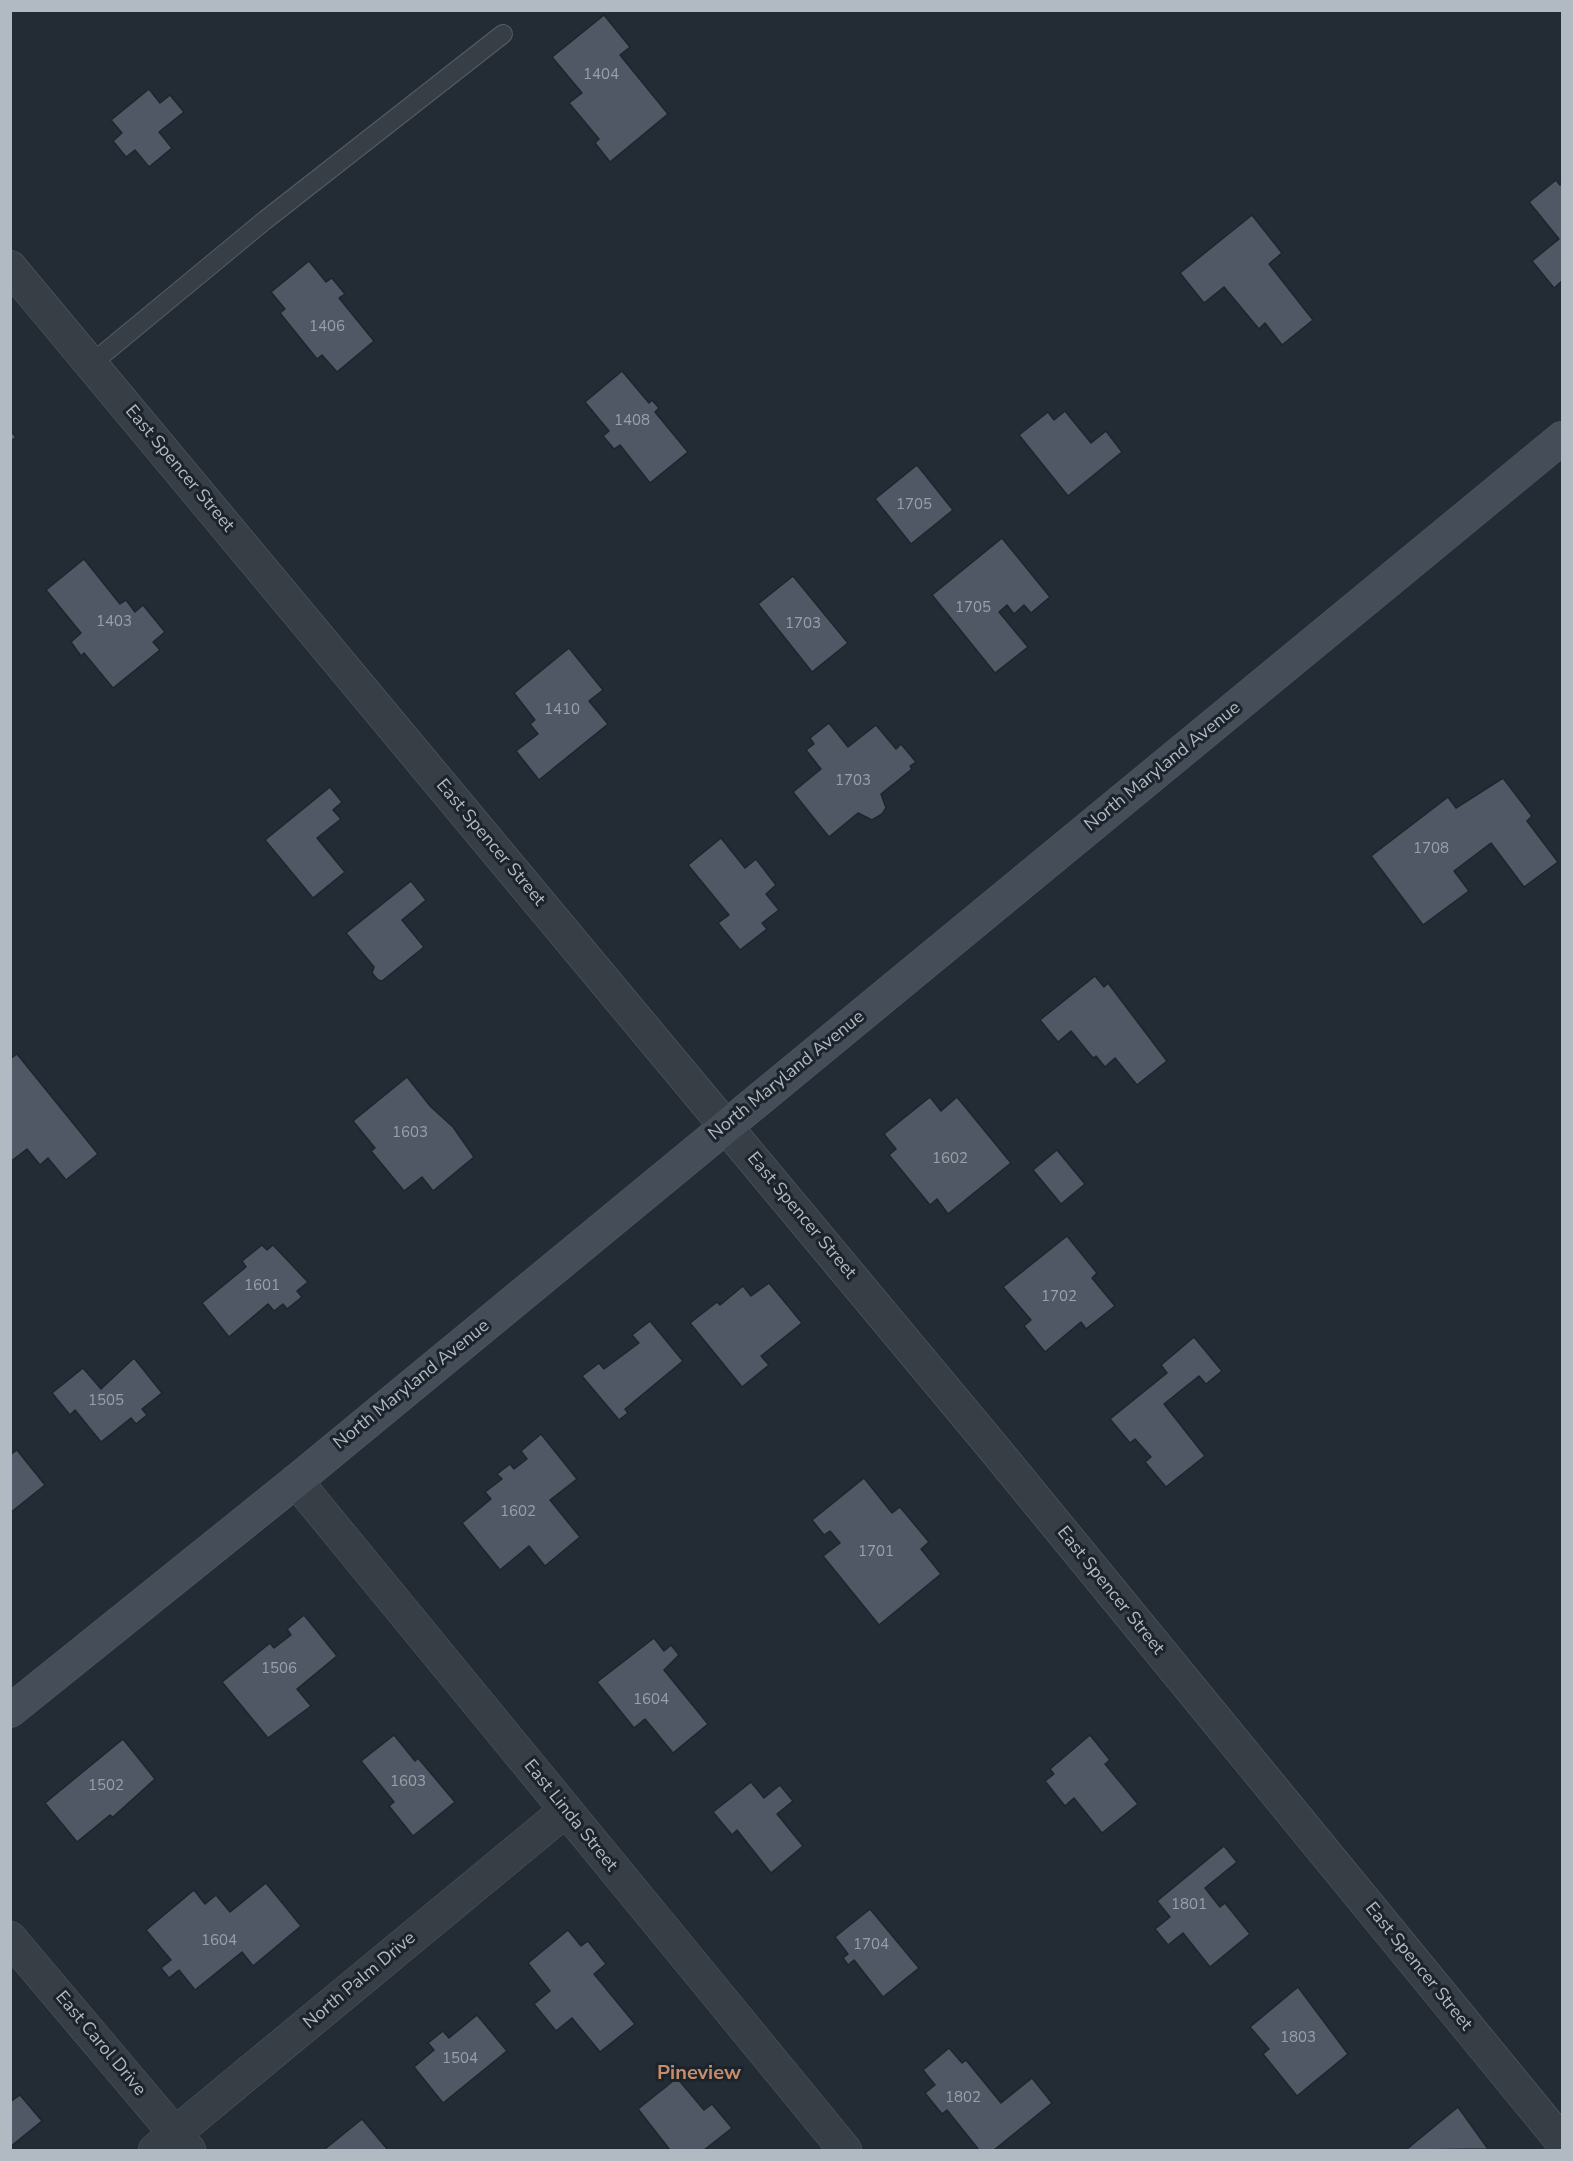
<!DOCTYPE html>
<html>
<head>
<meta charset="utf-8">
<style>
  body { margin:0 }
  #map { position:relative; width:1573px; height:2161px; overflow:hidden; background:#232c35; font-family:"Nunito Sans",sans-serif }
  canvas { display:block }
  .frame { position:absolute; inset:0; border:12px solid #b1b9c2; pointer-events:none }
</style>
</head>
<body>
<div id="map">
<canvas width="1573" height="2161"></canvas>
<div class="frame"></div>
</div>
<script>
const ctx = document.querySelector('canvas').getContext('2d');
ctx.lineJoin = 'round';
function paint(path, color) { ctx.fillStyle = color; ctx.fill(path, 'evenodd'); }
function strokePath(path, color, width, dash) { ctx.strokeStyle = color; ctx.lineWidth = width; ctx.lineCap = dash ? 'butt' : 'round'; ctx.setLineDash(dash || []); ctx.stroke(path); }
function drawText(font, color, halo, rows, align = 'center') {
  ctx.font = font + ' "Nunito Sans",sans-serif'; ctx.lineWidth = 6; ctx.setLineDash([]); ctx.textBaseline = 'middle'; ctx.strokeStyle = halo; ctx.fillStyle = color; for (const [text, x, y, turn = 0] of rows) {
    ctx.save(); ctx.translate(x, y); ctx.rotate((+turn || 0) * Math.PI / 180); ctx.textAlign = isNaN(turn) ? turn : align; if (halo) ctx.strokeText(text, 0, 0); ctx.fillText(text, 0, 0); ctx.restore();
  }
}
const building = new Path2D(`
  M604,15L630,47L620,55L668,114L610,162L595,143L599,139L569,103L582,93L552,57Z
  M149,89L160,103L170,95L184,112L159,132L172,148L149,167L135,150L126,157L113,141L122,133L111,120Z
  M1556,180L1560,185L1562,183V281L1554,288L1532,261L1559,239L1529,202Z
  M1252,215L1282,253L1269,264L1313,320L1282,345L1265,323L1259,329L1224,287L1204,303L1180,273Z
  M309,261L326,282L332,278L345,294L339,298L374,341L337,372L322,355L317,359L280,313L285,309L271,292Z
  M622,371L649,403L652,400L659,408L655,412L688,452L650,483L620,445L614,449L603,436L609,431L585,402Z
  M1065,411L1091,443L1106,431L1122,452L1068,496L1019,435L1048,412L1054,420Z
  M10,430L16,437L10,442Z
  M917,465L953,510L911,544L875,499Z
  M1002,538L1050,597L1031,613L1024,605L1014,614L1007,605L999,612L1028,647L995,673L932,595Z
  M84,559L120,604L126,600L135,612L143,605L165,632L153,642L160,650L113,688L84,653L81,656L71,642L81,633L46,590Z
  M793,576L848,643L812,672L758,604Z
  M569,648L603,690L589,701L608,724L539,780L516,751L538,734L530,724L535,720L514,693Z
  M829,723L848,747L876,725L896,749L901,744L916,762L910,766L912,769L881,794L886,808L882,814L872,820L858,813L829,837L793,792L821,769L806,750L814,744L810,738Z
  M1503,778L1532,816L1527,821L1558,862L1524,887L1491,843L1454,871L1469,891L1423,925L1371,856L1448,797L1456,808Z
  M330,787L342,802L333,810L341,819L317,838L345,872L313,898L265,840Z
  M721,838L745,868L756,859L776,885L766,894L779,910L762,923L767,929L740,950L718,923L729,915L688,865Z
  M411,881L426,900L402,920L424,947L382,981L378,980L372,973L374,967L346,933Z
  M1095,976L1104,987L1108,983L1167,1061L1137,1085L1115,1058L1105,1067L1096,1056L1093,1058L1071,1031L1058,1042L1040,1020Z
  M17,1054L98,1154L66,1180L48,1158L40,1165L27,1149L10,1162V1059Z
  M407,1077L431,1107L453,1127L474,1157L433,1191L422,1177L404,1191L371,1151L375,1148L353,1121Z
  M930,1097L941,1111L957,1097L1011,1163L948,1214L937,1199L930,1205L889,1155L896,1149L884,1134Z
  M1057,1150L1085,1184L1061,1204L1033,1170Z
  M1067,1236L1097,1273L1092,1278L1115,1306L1086,1329L1081,1322L1045,1352L1024,1326L1031,1320L1003,1287Z
  M262,1245L267,1250L273,1245L308,1282L297,1291L302,1297L287,1309L283,1304L274,1311L268,1304L229,1337L202,1303L246,1267L242,1261Z
  M769,1283L802,1323L761,1356L769,1365L742,1387L690,1323L717,1302L720,1305L743,1286L751,1296Z
  M650,1321L683,1361L625,1409L628,1413L619,1420L582,1376L599,1363L604,1369L639,1343L632,1335Z
  M1194,1337L1222,1371L1206,1384L1199,1376L1164,1404L1205,1456L1166,1487L1145,1462L1151,1457L1135,1439L1130,1443L1110,1419L1167,1373L1161,1365Z
  M134,1358L162,1393L142,1409L147,1415L136,1424L131,1418L101,1442L75,1410L70,1415L52,1393L83,1368L101,1389Z
  M541,1434L577,1479L550,1500L580,1537L545,1566L529,1546L500,1570L462,1523L491,1499L485,1492L502,1479L497,1474L510,1464L514,1469L527,1459L521,1451Z
  M17,1450L45,1485L10,1513V1455Z
  M864,1478L892,1513L900,1507L929,1542L921,1549L941,1574L879,1625L823,1556L840,1543L830,1531L824,1535L812,1520Z
  M304,1615L337,1656L297,1689L311,1706L268,1738L222,1682L270,1643L274,1648L291,1635L287,1629Z
  M654,1638L664,1651L671,1645L679,1655L664,1670L708,1724L673,1753L645,1719L634,1728L597,1682Z
  M394,1735L415,1761L418,1758L455,1802L413,1836L389,1806L394,1802L361,1761Z
  M1090,1735L1110,1760L1105,1764L1138,1804L1102,1833L1074,1798L1065,1806L1045,1781L1054,1774L1050,1769Z
  M123,1739L155,1779L113,1817L110,1815L77,1842L45,1803Z
  M751,1782L764,1798L780,1785L793,1801L777,1814L803,1846L771,1873L737,1830L732,1835L713,1812Z
  M1224,1846L1237,1862L1205,1888L1220,1907L1225,1903L1250,1934L1210,1967L1183,1933L1168,1945L1155,1929L1170,1917L1157,1901Z
  M266,1883L301,1926L253,1966L242,1952L195,1990L179,1970L169,1978L161,1968L171,1960L146,1930L194,1890L205,1904L216,1895L230,1912Z
  M870,1909L919,1968L883,1997L854,1960L848,1965L843,1958L848,1954L835,1937Z
  M568,1930L581,1946L588,1941L606,1964L594,1974L635,2024L600,2052L572,2018L556,2031L534,2004L550,1991L528,1963Z
  M1298,1987L1348,2054L1297,2096L1263,2054L1269,2049L1250,2027Z
  M477,2015L507,2051L443,2103L414,2067L434,2050L428,2043L443,2031L449,2038Z
  M949,2048L962,2063L966,2060L1001,2103L1032,2078L1052,2103L994,2150H979L947,2110L942,2114L925,2093L935,2085L923,2070Z
  M677,2078L704,2110L712,2104L732,2128L704,2150H670L638,2109Z
  M20,2095L42,2121L10,2147V2102Z
  M1458,2107L1488,2149L1409,2150L1407,2149Z
  M362,2119L388,2150H326L325,2149Z`);
paint(building, '#4f5864');
strokePath(building, '#1e252d', 1.5);
const lane = new Path2D(`
  M91,364L264,221L503,34`);
const street = new Path2D(`
  M10,267L992,1446L1562,2142
  M296,1481L845,2150
  M10,1938L189,2150
  M155,2150L565,1811`);
const secondary = new Path2D(`
  M10,1711L296,1481L1562,438`);
strokePath(lane, '#545c64', 20);
strokePath(street, '#545c64', 34);
strokePath(secondary, '#545c64', 34);
strokePath(lane, '#373e46', 18);
strokePath(street, '#373e46', 33);
strokePath(secondary, '#454d59', 33);
drawText('15px', '#98a1aa', null, [
  ["1404",601,75],
  ["1406",327,327],
  ["1408",632,421],
  ["1705",914,505],
  ["1705",973,608],
  ["1403",114,622],
  ["1703",803,624],
  ["1410",562,710],
  ["1703",853,781],
  ["1708",1431,849],
  ["1603",410,1133],
  ["1602",950,1159],
  ["1601",262,1286],
  ["1702",1059,1297],
  ["1505",106,1401],
  ["1602",518,1512],
  ["1701",876,1552],
  ["1506",279,1669],
  ["1604",651,1700],
  ["1603",408,1782],
  ["1502",106,1786],
  ["1801",1189,1905],
  ["1604",219,1941],
  ["1704",871,1945],
  ["1803",1298,2038],
  ["1504",460,2059],
  ["1802",963,2098]
]);
drawText('18px', '#b1b9c2', '#1c232b', [
  ["East Spencer Street",179,469,50],
  ["North Maryland Avenue",1163,767,-39],
  ["East Spencer Street",490,843,50],
  ["North Maryland Avenue",787,1076,-39],
  ["East Spencer Street",801,1216,50],
  ["North Maryland Avenue",412,1385,-39],
  ["East Spencer Street",1110,1591,51],
  ["East Linda Street",570,1816,51],
  ["East Spencer Street",1418,1967,51],
  ["North Palm Drive",360,1981,-40],
  ["East Carol Drive",100,2044,50]
]);
drawText('bold 20px', '#c58d6a', '#1c232b', [
  ["Pineview",699,2074]
]);
</script>
</body>
</html>
